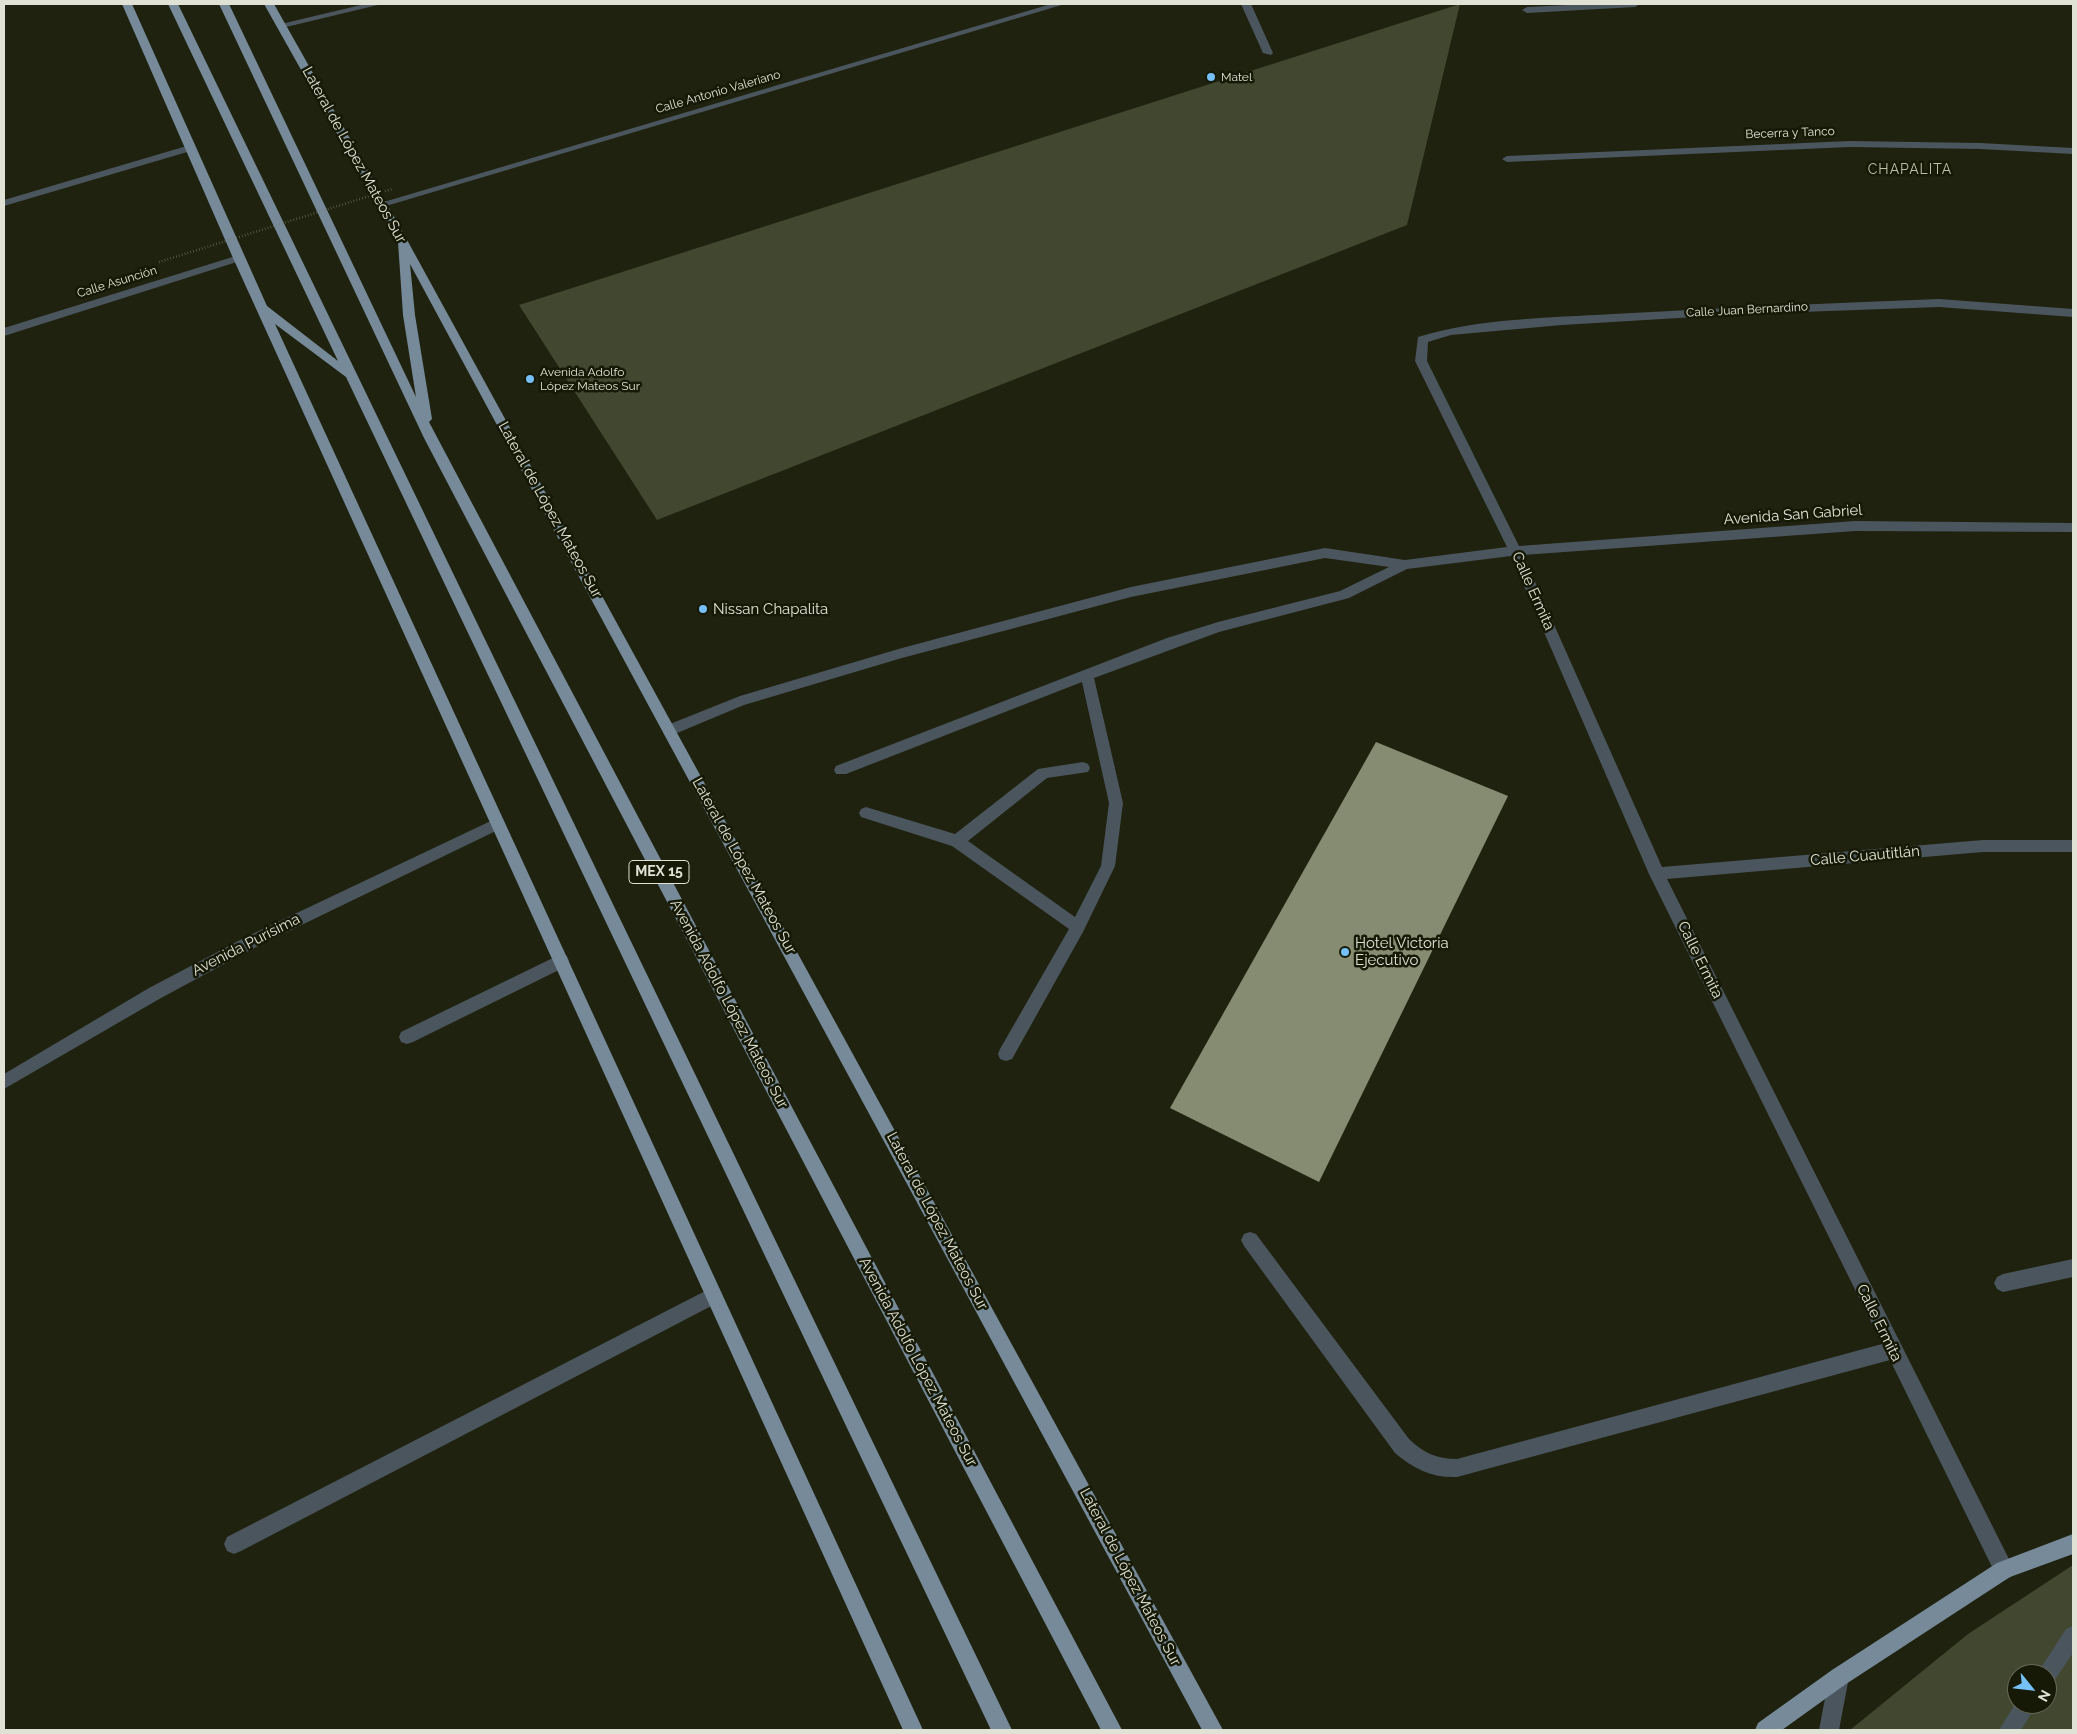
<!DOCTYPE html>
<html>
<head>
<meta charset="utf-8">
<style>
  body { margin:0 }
  #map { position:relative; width:2077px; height:1734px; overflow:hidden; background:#1f220e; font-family:Raleway,sans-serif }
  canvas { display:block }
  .frame { position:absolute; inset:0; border:5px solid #dfe2d5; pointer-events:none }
  .north { position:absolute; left:2007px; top:1664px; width:50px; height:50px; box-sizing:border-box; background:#151905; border:1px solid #666958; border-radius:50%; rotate:119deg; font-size:14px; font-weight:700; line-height:20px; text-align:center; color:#dfe2d5 }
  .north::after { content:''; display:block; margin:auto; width:18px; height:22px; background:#75c0f6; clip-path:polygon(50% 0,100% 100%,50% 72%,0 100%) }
</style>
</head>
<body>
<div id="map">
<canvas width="2077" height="1734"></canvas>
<div class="frame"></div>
<div class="north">N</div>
</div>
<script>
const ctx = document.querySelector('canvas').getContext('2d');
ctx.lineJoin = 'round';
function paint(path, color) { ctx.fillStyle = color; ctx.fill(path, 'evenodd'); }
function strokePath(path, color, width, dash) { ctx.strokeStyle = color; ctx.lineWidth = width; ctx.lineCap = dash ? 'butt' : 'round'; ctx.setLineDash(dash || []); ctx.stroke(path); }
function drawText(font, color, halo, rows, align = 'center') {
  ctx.font = font + ' Raleway,sans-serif'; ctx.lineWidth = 5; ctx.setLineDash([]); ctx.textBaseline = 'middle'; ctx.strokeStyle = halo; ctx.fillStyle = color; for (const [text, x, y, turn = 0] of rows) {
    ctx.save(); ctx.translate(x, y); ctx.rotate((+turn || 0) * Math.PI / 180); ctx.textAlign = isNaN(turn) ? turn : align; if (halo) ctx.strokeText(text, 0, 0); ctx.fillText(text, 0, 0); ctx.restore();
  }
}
paint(new Path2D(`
  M1460,4L1407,225L657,520L519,305Z
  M2073,1565V1730H1850L1968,1634ZM2017,1674H2047V1704H2017Z`), '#424730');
paint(new Path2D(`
  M1376,742L1508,796L1319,1182L1170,1108Z`), '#868c71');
paint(new Path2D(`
  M365,4H382L282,28L277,25Z
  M1051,4H1065L386,206L382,207L377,204Z
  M1241,4H1251L1273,53L1271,55L1263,53Z
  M1588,4H1640L1635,7L1527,13L1522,10L1527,7Z
  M1850,141L1980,143L2073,148V154L1980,149L1850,147L1507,162L1502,159L1507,156Z
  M190,145L194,146V150L4,206V200Z
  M239,255L245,258L243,260L4,336V328Z
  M1939,299L2073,309V317L1939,307L1746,314L1562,325L1451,335L1428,342L1427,361L1519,546L1855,521L2073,523V532L1855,531L1523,555L1662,867L1983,840H2073V852H1983L1667,879L2011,1563L2014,1570L2011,1577L2004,1580L1997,1577L1890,1360L1457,1477C1432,1478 1414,1469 1395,1453L1244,1246L1241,1240L1244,1234L1250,1232L1256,1234L1409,1439C1424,1453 1436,1459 1457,1459L1882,1344L1649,874L1511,556L1407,569L1349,598L1219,632L1094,678L1123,803L1115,866L1083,932L1012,1059L1006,1061L1000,1059L998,1054L1000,1049L1069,929L952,846L861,817L859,813L861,809L866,807L955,834L1038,769L1083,762L1088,764L1090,768L1088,772L1047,778L968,841L1075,917L1101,866L1109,803L1082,682L846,774H836L834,770L836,766L1167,638L1218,622L1340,591L1389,567L1325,558L1131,597L902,658L744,705L670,736L665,734L663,730L665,726L740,696L902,648L1131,587L1325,548L1405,560L1507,547L1415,361L1418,337C1479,318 1549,318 1613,314C1722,308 1830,303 1939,299Z
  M497,818L502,820L504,824L502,828L254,948L161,998L4,1089V1074L149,988L244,938Z
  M561,954L567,956L569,961L567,966L413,1042L407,1044L401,1042L399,1037L401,1032Z
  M2073,1259V1277L2003,1292L1997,1289L1994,1283L1997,1277L2003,1274Z
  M713,1287L719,1290L722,1296L719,1302L241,1551L234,1554L227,1551L224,1544L227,1537Z
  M2073,1626V1653L2054,1681L2047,1684V1674H2037L2066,1629Z
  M1839,1667L1846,1670L1849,1677L1839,1730H1819L1829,1677L1832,1670Z
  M2017,1701V1704H2037L2021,1730H1999Z`), '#4b555d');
paint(new Path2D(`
  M122,4H132L267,306L338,361L168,4H178L1012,1730H991L346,377L275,324L923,1730H903L233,258Z
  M219,4H229L416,397L403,315L398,242L264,4H274L406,238L1223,1730H1202L410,264L415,315L432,419L429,422L1122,1730H1101L424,438Z
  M2073,1534V1554L2010,1577L1846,1684L1782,1730H1755L1758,1723L1832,1670L1997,1563Z`), '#768a9a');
strokePath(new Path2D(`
  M159,262L392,189`), '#797c6b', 2.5, [0.5, 2.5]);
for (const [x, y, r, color] of [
  [1211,77,5,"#75c0f6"],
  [530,379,5,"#75c0f6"],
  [703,609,5,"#75c0f6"],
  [1345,952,5,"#75c0f6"]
]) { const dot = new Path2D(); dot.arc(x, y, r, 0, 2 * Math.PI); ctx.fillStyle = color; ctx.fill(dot); strokePath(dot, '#151905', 2); }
drawText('12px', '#dfe2d5', '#151905', [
  ["Matel",1221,77],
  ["Avenida Adolfo",540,372],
  ["López Mateos Sur",540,386]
], 'left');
drawText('12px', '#dfe2d5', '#151905', [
  ["Calle Antonio Valeriano",718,92,-16],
  ["Becerra y Tanco",1790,133,-2],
  ["Calle Asunción",117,282,-17],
  ["Calle Juan Bernardino",1747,310,-3]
]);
ctx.letterSpacing = '1px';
drawText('14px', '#bcc1a8', '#151905', [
  ["CHAPALITA",1910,170]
]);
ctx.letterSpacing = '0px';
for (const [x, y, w] of [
  [659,872,60]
]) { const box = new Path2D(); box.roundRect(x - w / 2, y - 11.5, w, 23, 4); ctx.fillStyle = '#151905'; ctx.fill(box); strokePath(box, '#dfe2d5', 1); }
drawText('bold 14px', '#dfe2d5', null, [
  ["MEX 15",659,872]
]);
drawText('15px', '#dfe2d5', '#151905', [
  ["Lateral de López Mateos Sur",354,155,61],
  ["Lateral de López Mateos Sur",550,510,61],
  ["Avenida San Gabriel",1793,515,-4],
  ["Calle Ermita",1533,591,66],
  ["Calle Cuautitlán",1865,856,-5],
  ["Lateral de López Mateos Sur",744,866,61],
  ["Avenida Purísima",246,945,-27],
  ["Calle Ermita",1700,960,64],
  ["Avenida Adolfo López Mateos Sur",729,1004,62],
  ["Lateral de López Mateos Sur",937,1221,62],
  ["Calle Ermita",1879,1323,64],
  ["Avenida Adolfo López Mateos Sur",918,1362,62],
  ["Lateral de López Mateos Sur",1130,1577,62]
]);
drawText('15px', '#dfe2d5', '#151905', [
  ["Nissan Chapalita",713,609],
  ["Hotel Victoria",1355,943],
  ["Ejecutivo",1355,960]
], 'left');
</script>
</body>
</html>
